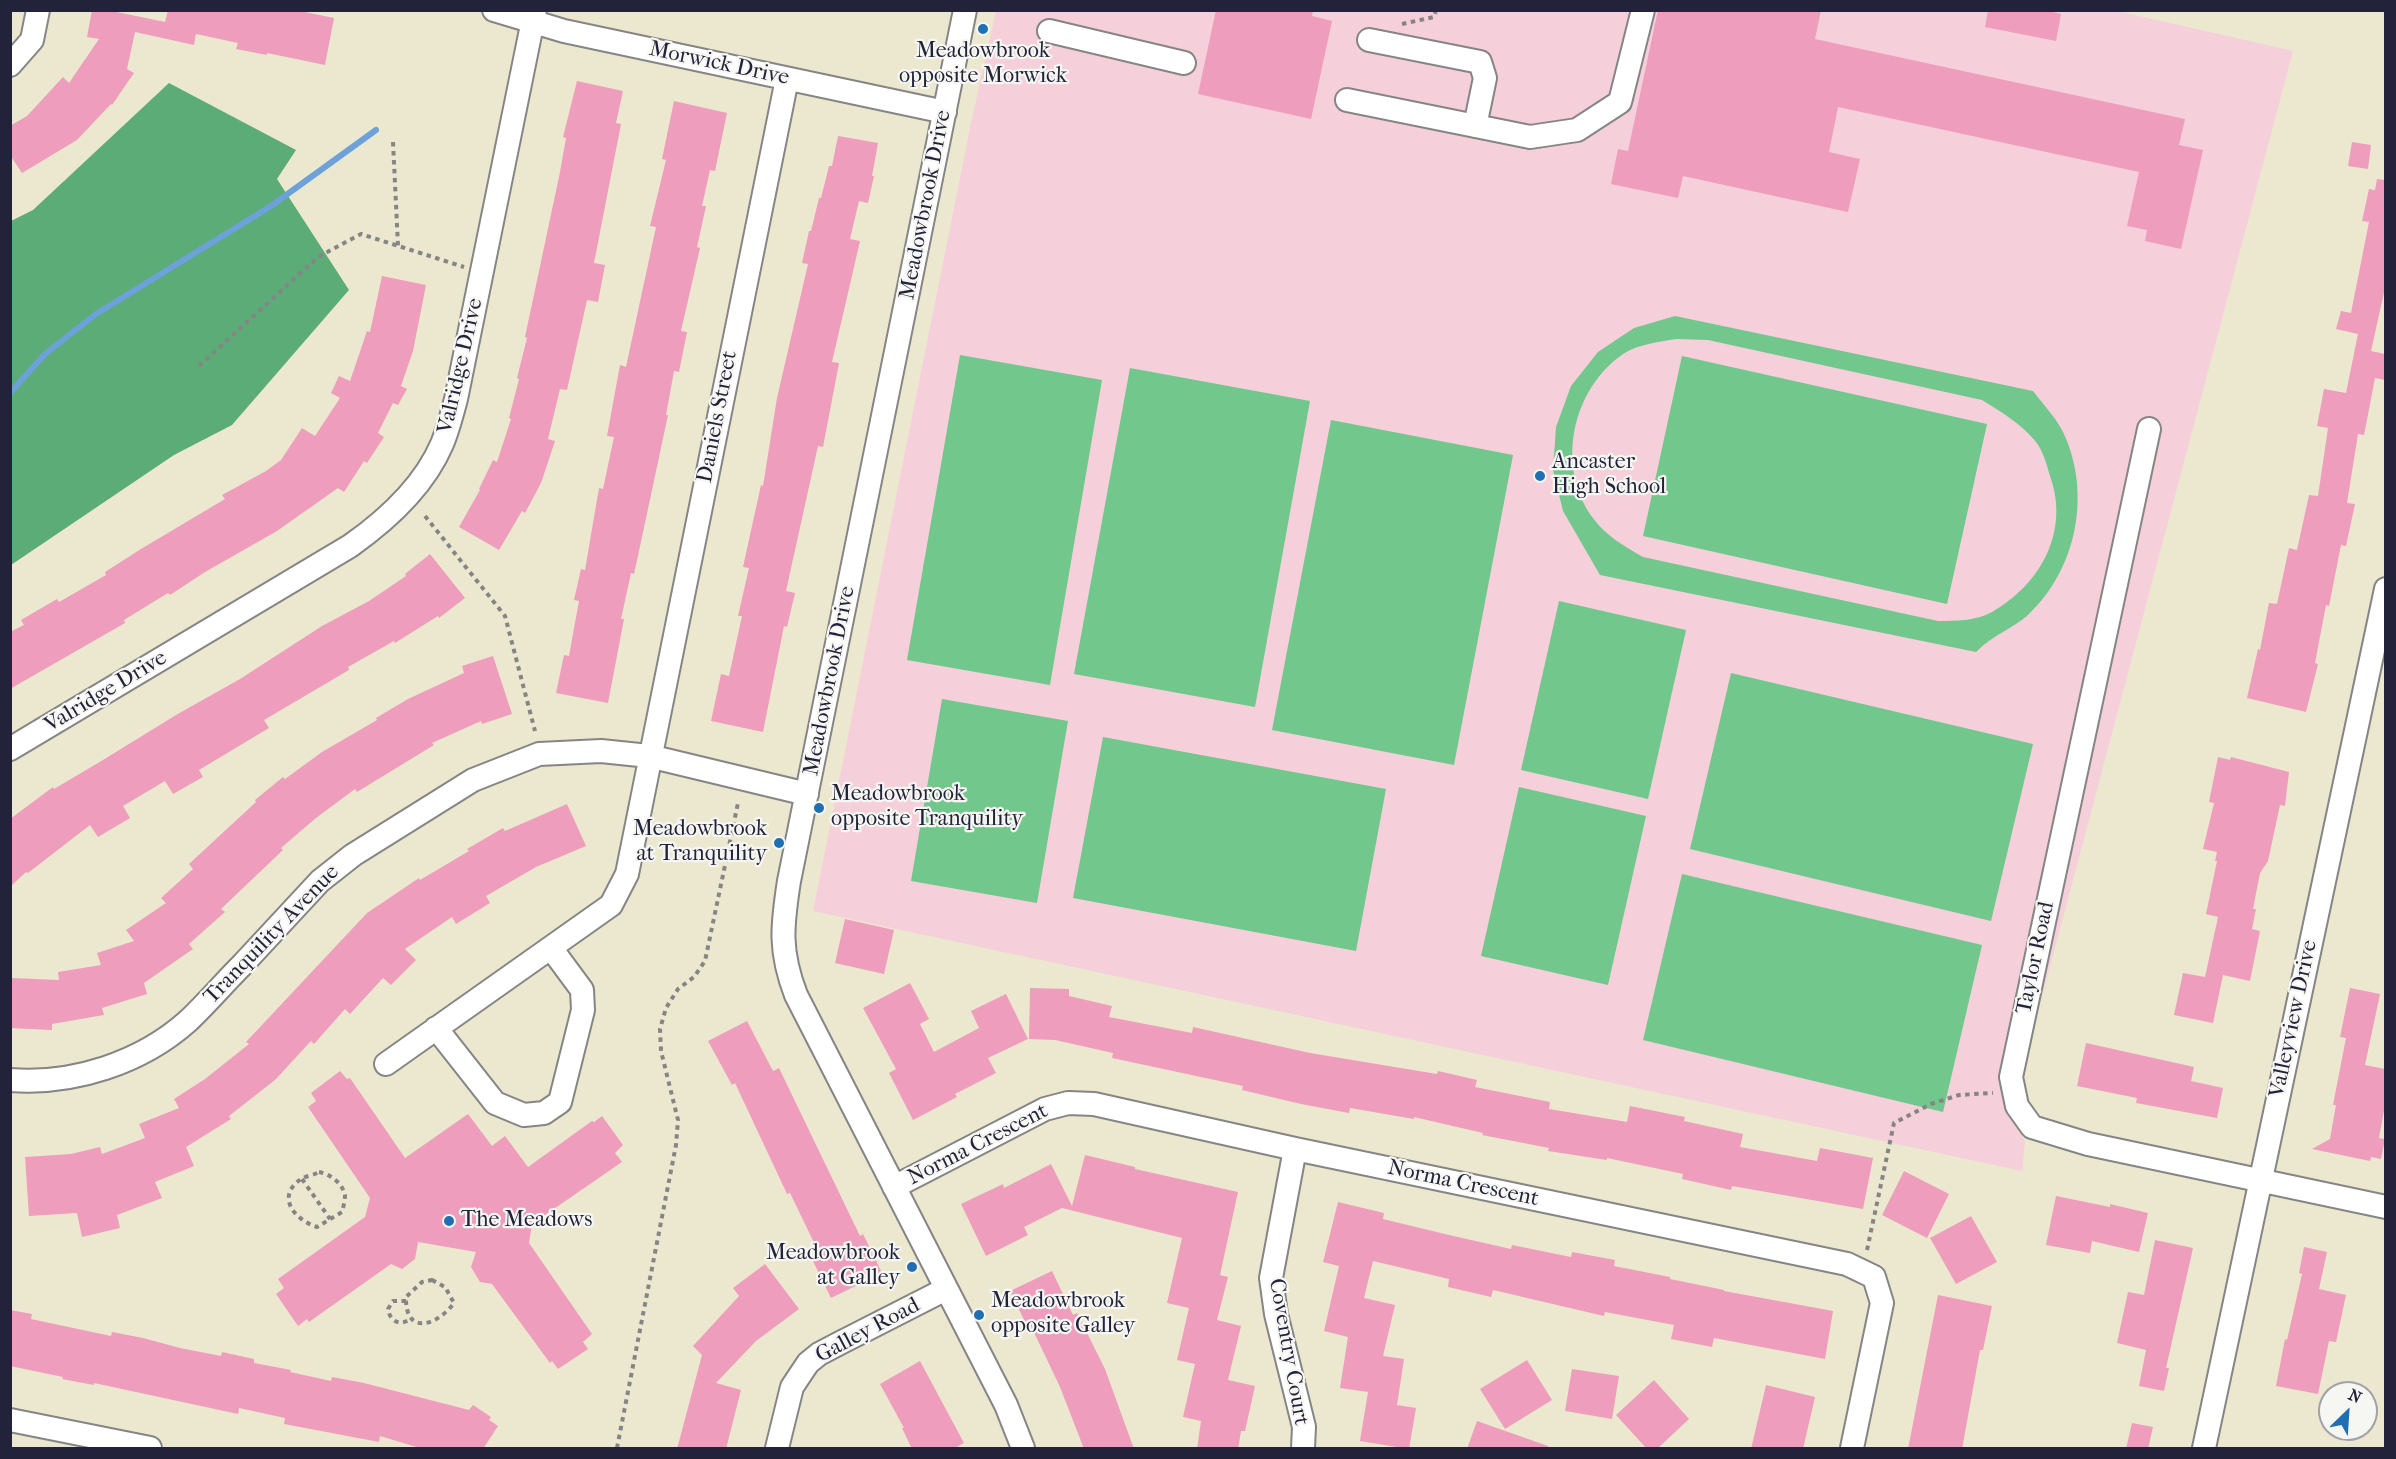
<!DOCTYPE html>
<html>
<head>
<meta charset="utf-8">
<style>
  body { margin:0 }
  #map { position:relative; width:2396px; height:1459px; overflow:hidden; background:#ebe8cf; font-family:"IM FELL French Canon",serif }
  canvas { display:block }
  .frame { position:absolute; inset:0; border:12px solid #22223b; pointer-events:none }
  .north { position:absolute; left:2318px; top:1381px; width:60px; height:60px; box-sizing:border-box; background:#f6f6f2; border:2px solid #a1a1a9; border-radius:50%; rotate:25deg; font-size:16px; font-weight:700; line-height:24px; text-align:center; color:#22223b }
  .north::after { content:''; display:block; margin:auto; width:21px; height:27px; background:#1f6fb2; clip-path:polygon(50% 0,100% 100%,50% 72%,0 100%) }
</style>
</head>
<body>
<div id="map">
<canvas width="2396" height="1459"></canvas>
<div class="frame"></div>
<div class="north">N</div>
</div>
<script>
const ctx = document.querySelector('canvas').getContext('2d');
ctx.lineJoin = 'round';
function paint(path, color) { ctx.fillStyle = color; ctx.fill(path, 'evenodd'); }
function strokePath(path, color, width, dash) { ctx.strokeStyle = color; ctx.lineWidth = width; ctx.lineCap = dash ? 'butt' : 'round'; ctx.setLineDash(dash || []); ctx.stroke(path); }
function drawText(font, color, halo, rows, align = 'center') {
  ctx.font = font + ' "IM FELL French Canon",serif'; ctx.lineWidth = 4.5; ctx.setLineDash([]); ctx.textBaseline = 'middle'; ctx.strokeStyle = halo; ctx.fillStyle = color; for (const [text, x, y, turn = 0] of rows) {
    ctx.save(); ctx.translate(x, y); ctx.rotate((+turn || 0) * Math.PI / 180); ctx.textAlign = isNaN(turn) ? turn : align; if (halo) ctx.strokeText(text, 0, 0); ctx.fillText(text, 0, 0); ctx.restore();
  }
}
paint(new Path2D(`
  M2113,10L2293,51L2012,1110L2025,1142L2022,1171L813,911L971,123L996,11Z`), '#f5cfda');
paint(new Path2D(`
  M1675,316L2033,391C2043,404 2056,418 2063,432C2092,493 2077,569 2028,615C2012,629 1991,636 1976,652L1600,575L1563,511L1553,470L1556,427L1571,386L1598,352L1634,328ZM1676,339L1708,340L1982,400C2001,412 2022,424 2036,442C2043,451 2047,465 2050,476C2070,531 2041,584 1992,612C1976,621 1956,621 1938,621L1643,557C1624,546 1606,536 1593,518C1555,467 1572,389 1623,354C1639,344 1658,342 1676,339Z
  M960,355L1102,380L1050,685L907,660Z
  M1682,356L1987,424L1947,604L1643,536Z
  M1130,368L1310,401L1255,707L1074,674Z
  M1331,420L1513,455L1454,765L1272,730Z
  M1559,601L1686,630L1648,799L1521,770Z
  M1731,673L2033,744L1991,921L1690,849Z
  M942,699L1068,721L1037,903L911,881Z
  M1103,737L1386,789L1356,951L1073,898Z
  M1519,787L1646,816L1608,985L1481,956Z
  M1682,874L1982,945L1943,1112L1643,1040Z`), '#71c78c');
paint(new Path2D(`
  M169,83L296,150L277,179L349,290L232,425L174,455L11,565V221L33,210Z`), '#5cac78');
strokePath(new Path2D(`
  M10,393L45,354L96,314L271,206L376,130`), '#6ca1d9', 6);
paint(new Path2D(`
  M92,10H107L165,22L168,10H295L334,18L325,65L267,53V55L236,49L238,43L196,34L194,45L135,32L127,69L134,73L112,105L111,104L77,140L22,173L10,155V126L27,116L63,77L69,83L99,39L87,37Z
  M1216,10H1313L1312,16L1332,21L1311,119L1198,94Z
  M1658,10H1821L1815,39L2185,119L2179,145L2203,150L2181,249L2145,241L2147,230L2127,226L2139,172L1838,107L1829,152L1860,159L1848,212L1683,176L1678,198L1611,184L1618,149L1628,151Z
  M1988,10H2044L2061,14L2056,41L1985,27Z
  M577,81L623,91L616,123L621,124L594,263L605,265L598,302L587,300L567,390L560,389L548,439L555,441L541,483L525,513L522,511L499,550L459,527L480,490L479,489L493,460L497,462L511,419L509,418L519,379L517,378L527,338L525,337L560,172L566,138L563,137Z
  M674,101L727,113L715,171L710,170L702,206H706L697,247L700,248L681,331L687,332L679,372L674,371L666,415H668L642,537L634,574L631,573L621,619H624L608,703L556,693L564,655L569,656L579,601L574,600L581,569L585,570L599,488L603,489L614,437L607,436L620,365L626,367L656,227L650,226L666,160L662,159Z
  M838,136L878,143L872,176H874L868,203L859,201L850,239L860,241L832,362L839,363L823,447L818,446L786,591L795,593L787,627L784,626L763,732L711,721L721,674L729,676L742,616H738L749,568L743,567L761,485L763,486L777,398L808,264L802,263L809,231H811L819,198H821L829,166H832Z
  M2352,142L2371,145L2368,169L2348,166Z
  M2377,179L2385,180V288L2371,351L2385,354V380L2375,378L2364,435L2358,434L2347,503L2355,504L2346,546L2341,545L2329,606L2326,605L2315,663L2318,664L2306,712L2247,698L2258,649L2260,650L2269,603L2277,604L2289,548L2297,550L2309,495L2318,496L2328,428L2317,426L2324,389L2346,393L2358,334L2336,329L2341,311L2351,313L2369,222L2362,221L2369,189L2375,190Z
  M382,276L426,285L413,351L401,386L407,389L398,405L393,403L378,433L384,437L367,463L364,461L344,492L338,488L277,531L205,572L170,595L168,593L124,620L125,623L10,689V632L24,625L21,620L57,599L59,602L106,575L105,572L141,549L225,499L222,495L266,471L281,460L302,428L315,436L340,398L331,393L339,376L350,381L367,331L370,332Z
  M430,554L465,598L439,618L438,616L395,643L394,641L348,667L349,670L264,720L269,728L199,770L203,777L173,794L165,781L123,806L130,818L98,837L90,825L28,873L26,872L10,887V819L53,787L54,789L103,760L176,715L240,679L322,626L369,601L406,576L405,574Z
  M493,656L512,714L482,724L481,721L432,743L434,745L357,792L355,789L316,818L281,848L283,850L221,909L225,912L189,944L193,949L144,983L147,994L102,1008L104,1015L52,1024V1030L10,1028L12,978L59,980L58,972L101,965L97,953L134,941L126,930L166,903L161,898L193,869L189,864L256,802L255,800L283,777L285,779L322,752L377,720L376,718L408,699L464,673L462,666Z
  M2218,757L2230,760L2231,757L2289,772L2285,806L2280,805L2268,861L2260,873L2253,909H2256L2252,929L2260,931L2250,981L2223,975L2213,1023L2174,1015L2183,973L2205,977L2218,917L2206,914L2217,861H2215L2217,852L2203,849L2214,803L2209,802Z
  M567,804L586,846L536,867L486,896L490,903L456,924L452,917L405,949L416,960L391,985L383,978L350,1014L345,1009L314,1044L311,1041L275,1080L229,1116L231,1119L186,1147L194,1166L155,1182L162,1198L117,1215L120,1228L82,1237L77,1213L29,1216L25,1157L71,1154L100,1147L102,1154L145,1138L139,1124L179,1108L174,1099L205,1079L249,1044L246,1042L367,913L419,878L420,880L469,851L467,849L503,828L505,831Z
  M845,919L894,930L884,974L835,963Z
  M910,983L929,1019L920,1024L934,1052L979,1028L971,1011L1006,994L1028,1039L988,1058L996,1073L955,1094L957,1097L913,1120L889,1073L896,1069L863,1008Z
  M1030,988L1069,989V996L1112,1006L1109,1017L1192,1033L1193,1027L1310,1053L1437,1074L1438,1071L1477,1080L1475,1087L1550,1102L1549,1109L1627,1122L1630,1106L1685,1117L1684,1121L1743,1134L1740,1147L1817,1161L1820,1148L1873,1158L1863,1209L1732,1186L1731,1190L1682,1179L1683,1174L1607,1158V1160L1548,1151L1549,1148L1482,1135L1483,1133L1414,1117V1119L1350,1108L1349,1113L1301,1104L1242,1090L1243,1086L1112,1058L1113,1053L1055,1040L1029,1039Z
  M2350,988L2380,994L2365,1065L2385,1069V1105L2379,1138L2385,1139L2381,1159L2371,1157L2370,1161L2312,1149L2330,1139L2336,1105H2333L2346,1038L2340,1037Z
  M747,1021L773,1071L779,1068L860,1236L863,1234L882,1273L831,1298L812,1259L820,1255L790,1193L787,1194L735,1083L732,1085L708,1041Z
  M2086,1043L2194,1067L2191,1081L2223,1088L2217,1118L2136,1103L2137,1098L2077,1086Z
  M340,1071L347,1079L350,1078L405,1158L468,1114L492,1146L505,1136L528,1167L592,1121L594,1122L602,1116L623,1145L615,1153L622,1162L532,1224L529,1243L592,1334L583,1342L588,1349L558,1369L552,1361L550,1363L492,1284L480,1282L471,1267L476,1252L418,1242L415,1259L402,1269L391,1264L309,1322L307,1319L298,1326L276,1294L284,1288L278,1279L365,1217L370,1198L308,1107L316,1101L311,1093Z
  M1085,1155L1135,1167V1169L1238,1192L1220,1275L1228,1277L1217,1320L1241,1326L1228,1380L1255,1386L1245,1431H1241L1238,1449H1197L1201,1421L1183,1417L1195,1364L1177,1360L1189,1308L1167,1303L1182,1238L1062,1208L1024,1227L1028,1235L986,1256L961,1204L1003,1184L1004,1188L1051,1164L1072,1206Z
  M1904,1171L1949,1194L1927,1238L1882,1215Z
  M2056,1196L2110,1207V1204L2148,1213L2139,1252L2092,1241L2090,1253L2046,1245Z
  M1338,1202L1384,1213L1383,1219L1449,1235L1511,1249L1512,1245L1571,1257L1572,1252L1615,1260L1614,1266L1670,1277V1279L1724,1290V1291L1833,1311L1825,1359L1714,1338L1712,1347L1671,1339L1674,1325L1605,1312L1604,1316L1493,1290L1491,1297L1448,1287L1449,1279L1373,1261L1364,1298L1395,1305L1383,1356L1404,1359L1397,1405L1416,1408L1409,1449L1360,1441L1368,1392L1340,1388L1348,1337L1324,1331L1339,1266L1323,1262Z
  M1971,1216L1997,1262L1956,1284L1930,1238Z
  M2155,1240L2193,1248L2166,1368H2169L2164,1391L2139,1386L2146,1350L2117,1343L2128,1292L2144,1295Z
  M2304,1247L2327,1252L2319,1289L2346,1295L2336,1342L2329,1341L2318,1394L2276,1386L2285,1339L2287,1340L2302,1274L2299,1273Z
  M765,1264L799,1309L756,1341L716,1383L741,1390L726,1449H677L702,1355L693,1346L739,1296L733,1288Z
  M1052,1271L1073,1315L1077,1313L1105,1369L1134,1449H1084L1060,1387L1030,1324L1027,1326L1010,1291Z
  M1938,1295L1992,1306L1983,1350H1980L1962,1449H1908Z
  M10,1310L32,1314L31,1319L111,1336L112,1332L143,1338L180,1348L221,1356L222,1352L254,1359V1363L291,1370L290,1372L331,1381L332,1377L364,1383L469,1410L473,1405L491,1417L489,1420L498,1426L483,1449H423L380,1436L379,1442L284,1424L285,1418L239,1408L238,1414L94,1383V1385L62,1379L63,1377L10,1366Z
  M1527,1360L1552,1400L1505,1429L1480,1389Z
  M920,1361L964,1443L953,1449H912L902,1428H904L880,1384Z
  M1572,1369L1619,1376L1612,1419L1565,1411Z
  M1654,1380L1689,1419L1657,1449H1647L1616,1415Z
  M1766,1385L1815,1397L1803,1449H1751Z
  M1477,1421L1548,1446V1449H1467Z
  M2132,1423L2153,1427L2148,1449H2126Z`), '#ef9dbc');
const minor = new Path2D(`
  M494,10L564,31L945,112
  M965,10L789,881C782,926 779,951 796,995L1006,1405L1023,1448
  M1049,31L1184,63
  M1369,40L1480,62L1485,78L1475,126
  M10,65L32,40L38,10
  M1347,100L1530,137L1577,130L1620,102L1643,10
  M2149,429L2011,1077L2017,1106L2032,1127L2088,1144L2386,1207
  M10,749L350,546C387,520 424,486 442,444C448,430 452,414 456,399L535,10
  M436,1028L495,1103L524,1115L544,1113L560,1102L583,1010L582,990L551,948
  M386,1064L611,905L627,874L787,79
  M10,1080C73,1085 141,1063 188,1021C207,1003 224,983 242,965C268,937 294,909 320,881L353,855L473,780L539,754L601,751L649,756L807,794
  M1295,1149L1271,1278L1276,1314L1304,1427L1303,1448
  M894,1187L1045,1109L1068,1103L1094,1104L1295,1149L1847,1264L1874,1277L1882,1303L1852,1448
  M10,1420L150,1448
  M777,1448L792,1387L808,1363L819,1354L840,1343L946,1289
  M2204,1448L2386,589`);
strokePath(minor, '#868585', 26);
strokePath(new Path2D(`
  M1402,24L1434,17L1436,10
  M393,142L398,246
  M199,366L318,257L361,234L464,267
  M425,516L505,616L535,731
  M319,1172C330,1174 343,1183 345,1196C345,1201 343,1208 342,1212L317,1227C295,1220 275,1197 301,1179C306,1176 314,1175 319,1172Z
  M302,1179L330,1219
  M1867,1250L1894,1123L1931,1104L1959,1095L1993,1093
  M432,1280L445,1287L454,1303C438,1325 405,1337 406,1297L422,1282Z
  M406,1301H393L388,1309C390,1322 400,1326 411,1319
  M617,1448L676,1145L678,1120L661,1051L660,1029L666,1008L678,989L694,977L705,961L738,803`), '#868585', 4, [4.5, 4.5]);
strokePath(minor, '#fff', 22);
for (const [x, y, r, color] of [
  [983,29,6,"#1f6fb2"],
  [1540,476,6,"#1f6fb2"],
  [819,808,6,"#1f6fb2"],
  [779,843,6,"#1f6fb2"],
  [449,1221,6,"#1f6fb2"],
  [912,1267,6,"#1f6fb2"],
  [979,1315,6,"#1f6fb2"]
]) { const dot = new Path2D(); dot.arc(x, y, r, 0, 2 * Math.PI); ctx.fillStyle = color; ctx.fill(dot); strokePath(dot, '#f6f6f2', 2); }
drawText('22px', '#22223b', '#f6f6f2', [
  ["Meadowbrook",983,52,"center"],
  ["opposite Morwick",983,77,"center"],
  ["Ancaster",1552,463],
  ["High School",1552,488],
  ["Meadowbrook",831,795],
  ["opposite Tranquility",831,820],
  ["Meadowbrook",767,830,"right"],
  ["at Tranquility",767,855,"right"],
  ["The Meadows",461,1221],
  ["Meadowbrook",900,1254,"right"],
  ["at Galley",900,1279,"right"],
  ["Meadowbrook",991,1302],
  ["opposite Galley",991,1327]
], 'left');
drawText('22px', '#22223b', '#f6f6f2', [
  ["Morwick Drive",719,64,12],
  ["Meadowbrook Drive",926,205,-79],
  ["Valridge Drive",461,366,-77],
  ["Daniels Street",718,417,-79],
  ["Meadowbrook Drive",830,681,-79],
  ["Valridge Drive",106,692,-31],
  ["Tranquility Avenue",272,935,-46],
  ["Taylor Road",2036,958,-78],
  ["Valleyview Drive",2294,1019,-78],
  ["Norma Crescent",978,1145,-27],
  ["Norma Crescent",1463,1184,12],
  ["Galley Road",868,1331,-28],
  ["Coventry Court",1288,1352,80]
]);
</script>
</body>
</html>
